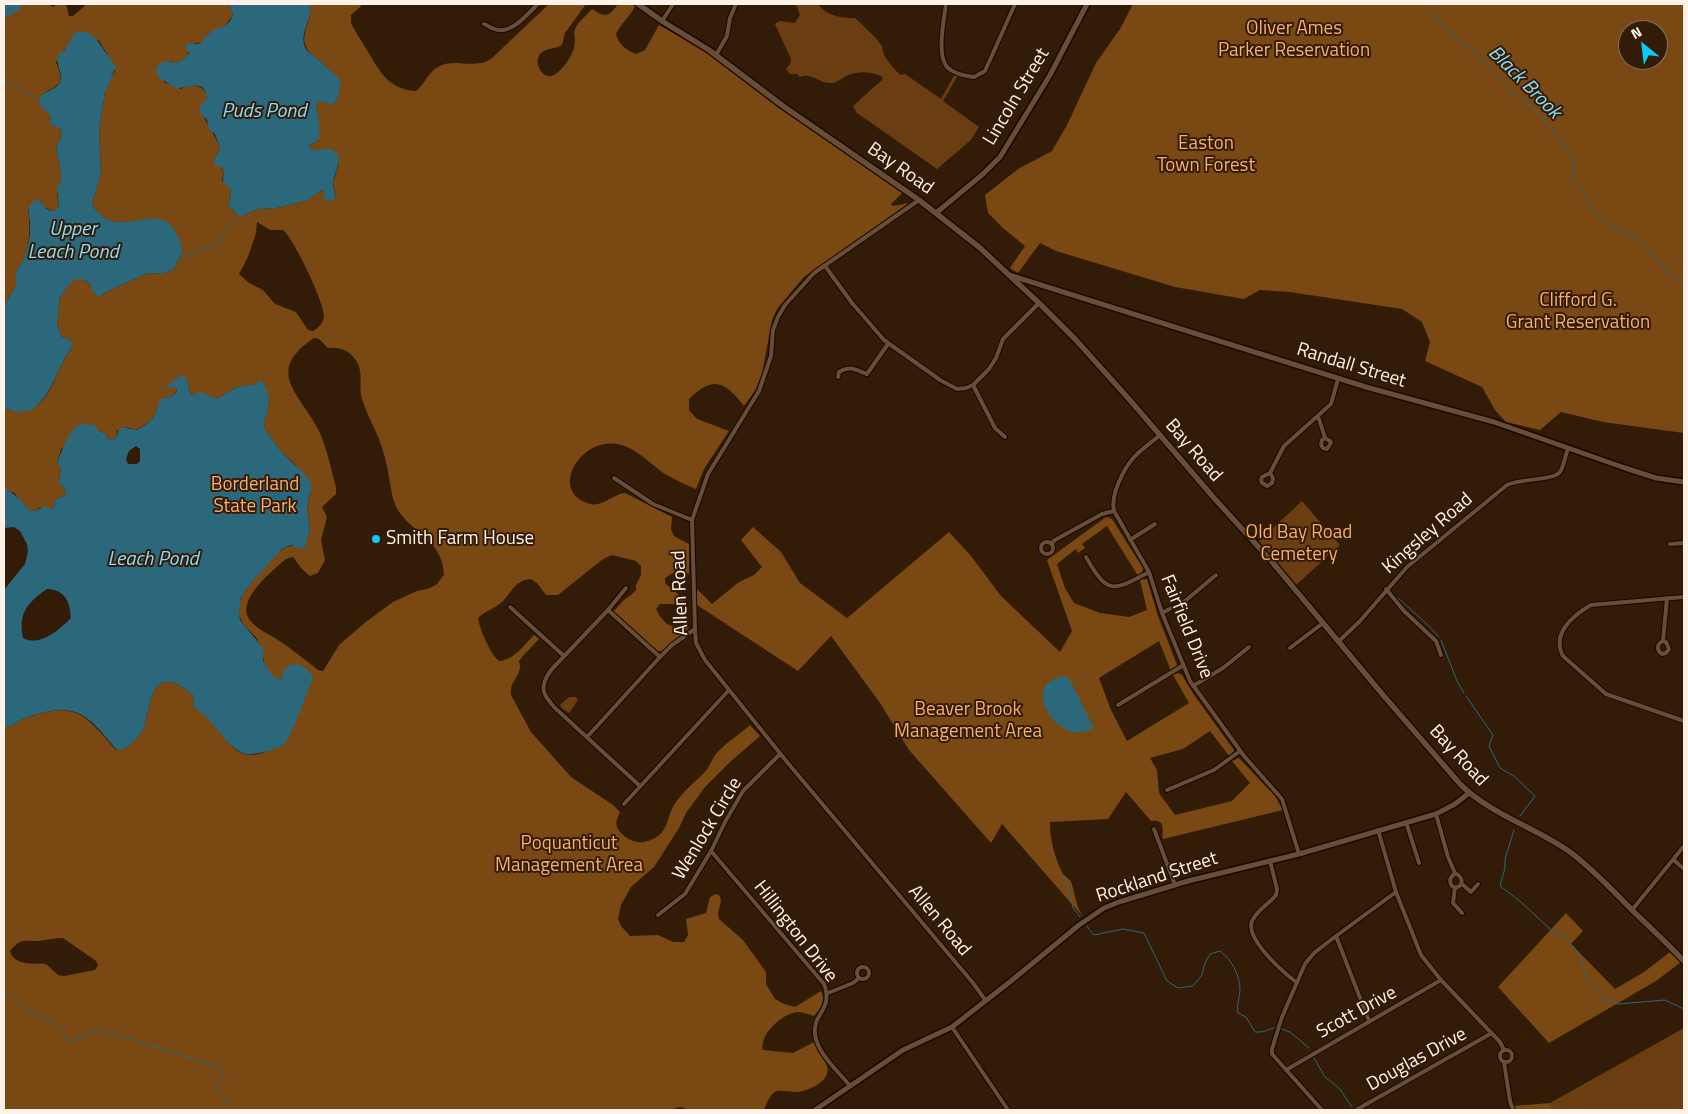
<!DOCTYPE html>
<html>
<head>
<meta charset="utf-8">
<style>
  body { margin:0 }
  #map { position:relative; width:1688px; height:1114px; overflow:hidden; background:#321c07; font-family:"Titillium Web",sans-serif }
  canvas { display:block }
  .frame { position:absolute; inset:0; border:5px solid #fff2e8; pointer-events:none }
  .north { position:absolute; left:1618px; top:20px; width:50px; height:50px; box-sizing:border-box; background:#321c07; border:1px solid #847261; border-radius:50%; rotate:331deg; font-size:14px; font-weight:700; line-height:20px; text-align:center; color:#fff2e8 }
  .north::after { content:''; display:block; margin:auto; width:18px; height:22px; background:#0acafa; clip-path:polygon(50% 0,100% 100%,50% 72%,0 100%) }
</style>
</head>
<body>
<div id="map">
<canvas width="1688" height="1114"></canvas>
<div class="frame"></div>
<div class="north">N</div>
</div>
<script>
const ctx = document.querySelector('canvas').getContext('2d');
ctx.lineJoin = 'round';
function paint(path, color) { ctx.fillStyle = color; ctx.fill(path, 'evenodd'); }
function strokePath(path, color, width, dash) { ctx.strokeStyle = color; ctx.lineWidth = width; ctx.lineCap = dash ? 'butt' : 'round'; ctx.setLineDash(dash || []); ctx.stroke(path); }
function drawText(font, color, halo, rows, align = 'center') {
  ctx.font = font + ' "Titillium Web",sans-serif'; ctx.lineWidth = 4; ctx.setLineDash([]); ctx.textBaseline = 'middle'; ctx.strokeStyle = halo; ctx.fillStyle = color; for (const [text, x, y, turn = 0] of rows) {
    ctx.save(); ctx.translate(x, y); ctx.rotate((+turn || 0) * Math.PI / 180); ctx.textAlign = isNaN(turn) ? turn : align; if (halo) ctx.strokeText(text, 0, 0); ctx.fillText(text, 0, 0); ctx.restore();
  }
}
paint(new Path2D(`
  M796,4H818C826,16 842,18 855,18L875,37L882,46L884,55L890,64L900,75L905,74L941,99L955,74L958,75L943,101L979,127L971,140L937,169L857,113L853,106L883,79L881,76C869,71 858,71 846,76C841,79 837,83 831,83C820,84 812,72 800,77L797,74H790L786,69L790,64L791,59L775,24L779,21L795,23L800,15Z
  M1302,501L1340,545L1296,585L1257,543Z
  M569,697H576L578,700L569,713L562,708L560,705Z
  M1684,1028V1110H1554L1550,1103Z`), '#6a3e11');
paint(new Path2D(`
  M4,4H46L54,7L56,4H66L69,16H73L87,4H226L231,8L233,15L225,26L210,33L203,42L192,44L188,49C190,57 182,61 175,63L170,61L164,82L181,89C191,83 200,84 207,94L206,101L199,108C205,122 215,133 220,148L214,160C217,165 221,167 224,171L222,180L230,186L231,195L228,205L240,217L258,209L277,208L308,200L321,190L326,191L336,199L333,183L339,162L312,150L310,145L319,140V119L316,105L318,101H323L331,105C336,102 338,99 339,93C343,79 336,76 327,68C323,65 322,62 318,59C313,56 310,55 307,49C298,33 315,19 309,4H362L360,7L351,15V23C355,31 360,39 365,47C379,69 386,89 416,91C425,84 428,72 438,67C451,59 466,66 481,63C485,63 489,60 492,58L549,4H586L565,33L562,45C556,49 546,48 541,53C532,62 543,81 554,75C564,69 574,54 575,42C575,37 573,32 576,27C580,20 587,15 592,9C605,18 609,17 618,4H632L635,6C630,17 621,23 616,34C619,45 626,50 636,54L645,50L659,25L705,51L779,108L903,192L891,204L893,206L909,203L817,268L804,277L792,291L777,309L772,320L762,374L756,389L744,406C725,382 714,375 689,399V410L697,419L729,431L704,469L696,489C686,485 675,480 665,474C650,464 636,447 617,444C578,438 549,493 590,504C603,507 613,494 625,493L672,517L671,529L674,536L689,544V574L676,571L665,578V583L686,601L678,604H660L656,609C664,624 670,630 687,625L689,628L662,651H657L613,612L625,599L631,595L636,590V585L641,575V566L636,561L612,555L603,559L558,595H546L537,583L531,579C511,581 512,596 498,605C491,610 484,612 478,618C479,628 491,655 499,661C514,660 524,645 534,635L539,639L522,657L519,661C524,676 509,679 511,695L531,732L571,777L613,805L620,812C616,821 614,825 621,833C630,843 643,845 655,838C668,831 667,817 674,805C682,792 694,783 705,772C709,767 712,760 715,755C725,743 739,735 750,725L760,736L730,762L705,787L686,813L679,828L654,867L631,887L621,905L618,919L621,926L630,936L658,935L673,942H684L688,935L686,919L706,913L710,897L716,894L720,896L721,901L718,913L719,919L743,940L766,972V984L775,999L784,1004L795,1007L821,991C826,1001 821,1008 814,1016C810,1015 803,1012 798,1012C783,1013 759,1034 763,1050L793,1053L814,1042C817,1047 826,1062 827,1066C832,1081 808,1091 797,1092C791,1092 783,1090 777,1091C770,1093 766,1105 764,1110H687C682,1106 677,1107 671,1110H4V727C12,728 20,719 28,717C78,700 86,716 116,750C127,750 138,738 143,729C149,717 149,679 170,682C179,683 187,691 194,696L193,707C197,709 201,710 204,713C216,723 227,746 241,753C251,758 267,752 276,748L281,680C277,679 274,678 271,675C262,665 264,651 257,639C251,630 239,624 239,611C239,606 240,599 242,596C248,585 273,555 283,549C290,544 297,546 305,547L310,530L307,506L311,491L295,464L283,454L264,428C266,408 275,398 259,381L254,385C237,384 230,391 217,399L201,393L191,396L187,381L175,386L177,389C174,396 172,397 165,397C158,403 158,407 155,414C152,421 142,426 136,430L126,427L117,431L116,438L111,440L107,438L105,433L98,431L68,438L66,445L61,449L57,463L62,467C58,477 59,484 66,492V495L56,499L54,507L52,509L40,507L36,511L29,510L14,493L7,491L4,487V407C8,410 10,409 15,410C45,415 52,383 63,362C66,355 73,350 72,341L61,336L57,325L60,297L72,280C85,274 92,287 100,297L104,293L143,275L151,273L162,274L174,269L183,250L179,242L153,219C128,221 107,231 92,204L101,173L99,131L105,92L109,81L115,71C112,59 104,51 99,40L67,47L56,62C65,85 60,84 41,95L44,109L51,117L50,124L60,129L62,133L56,149L61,172V179L57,194L59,205L56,210L52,211L44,207L41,202L28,210C31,230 30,256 16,271V285L4,306ZM257,222L270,230H283C293,237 325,304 324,316C324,323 318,328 313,331L308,330L296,312L275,304L263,290L249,283L239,274L248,257L256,233ZM314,338L319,339L328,348C341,347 350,351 357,362C364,374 358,387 362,399C367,415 376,430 381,445C387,461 389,478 392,494C399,532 443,533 444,575L436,585L427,589L417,591L393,602L367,621L339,645L323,671L318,670C305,660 292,649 278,640C269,634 256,629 250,620C235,601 272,571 286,559L293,557L302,569L310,576L318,573L325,560L321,540L327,517L322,507L336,494V487C331,469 327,448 319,431C301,394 263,372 314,338ZM63,938L96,961L98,965L95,970L64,976L58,975L46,964C33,963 14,966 10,951C20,938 25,941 39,941C47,940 55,938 63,938Z
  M1133,4H1684V433L1603,422L1561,412L1540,430L1506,422L1495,410L1482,387L1425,361L1430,342L1422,322L1402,309L1290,292L1260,290L1244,299L1175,287L1056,251L1040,243L1018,273L1010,268L1025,246L1004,229L988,213L985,195L1018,169L1052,151L1067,125L1096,63L1120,29ZM1628,30H1658V60H1628Z
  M1106,517L1112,519L1143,568L1142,573L1138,576L1107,526L1082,544L1085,548L1078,553L1076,549L1057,564L1065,588L1074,603L1100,613L1129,617L1147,610L1140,580L1147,579L1158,616L1177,665L1171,671L1159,641L1099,678L1111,710L1127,741L1189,703L1173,675L1178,673L1182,675L1194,695L1234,750L1233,755L1230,757L1210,731L1183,749L1150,758L1157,770L1159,793L1175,815L1232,801L1250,783L1232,761L1239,758L1275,796L1283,810L1163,839C1161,830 1167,819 1151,821L1126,792L1108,819L1050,822C1050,838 1054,857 1062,872C1064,877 1070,878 1072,884C1075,895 1076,906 1083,917L1002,824L991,843L909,750L880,703L831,636L798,671L697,605V589L712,604L739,582L754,575L762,567L741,540L753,527L781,552L800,583L847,618L949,532L971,556L1001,596L1060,652L1072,631L1047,560Z
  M1566,913L1583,931L1571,944L1615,989L1644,972L1670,952L1681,962L1656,981L1549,1043L1498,987Z
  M1550,1103L1554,1110H1517L1514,1106Z`), '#7a4812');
paint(new Path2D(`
  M4,4H24L18,11L4,18Z
  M226,4H309L310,5C313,20 299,32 305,47C308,54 313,55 319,60C322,62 324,66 327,68C338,76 343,79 339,93C338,99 336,102 331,105L323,101L318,102L316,105L319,119V140L310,145L312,150C318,152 322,148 328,149C348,152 334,172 333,183C333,188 335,194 336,199L327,201L323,197L325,191L321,190L308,200L277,208L258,209L240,217L228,205L231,195L230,187C221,182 223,180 224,171L222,168L215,165L214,160L220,148L215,134L209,129L207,120L200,113L199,108L207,98C204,77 187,89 176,88L158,77L156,69C160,61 168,60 175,63C181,61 186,58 189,53L185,46L186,43C205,46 199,42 211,32C219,25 226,31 233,15L231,8Z
  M79,31C95,32 98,42 106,53C110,58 113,62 116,67L105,92L99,131L101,173L92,204C114,244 154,202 173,228C178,234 180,243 183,250L174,269L162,274L151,273L143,275L104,293L100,297L93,293C92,281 81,276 72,281L60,297L57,325L61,336L72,341C73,350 66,354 63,362C51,385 39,426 4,407V306L16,285V271C26,260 31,239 30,225C30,219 28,214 29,208C30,204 33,202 37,199L39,200C44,206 47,213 56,210L59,205L57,188L61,179V172L56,149L62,133L60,129L50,124L51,117L39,104L41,95C45,93 51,90 56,87C69,76 51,64 60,52H64L73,35Z
  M182,375H184L187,381L191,396L201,392L217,399C230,391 237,384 254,385L259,381L263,382C274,403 266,407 264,428L283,454L303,472L311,484V491L307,506L310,530L305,547L302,549L291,545L282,549L250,584L241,597L239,611L240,620L263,648V660L267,668L272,675L281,680C284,658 304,661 313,677C308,690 292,736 284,744C277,749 267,752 259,753C252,754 246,756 240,752C222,741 213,718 193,707L194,696C187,691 179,683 170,682C149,679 149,717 143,729C138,739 127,750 117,750C87,715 78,700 28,717C20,719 12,728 4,727V590L25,564L28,552L27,544L20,531L14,527L4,528V487L20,499L29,510L36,511L43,506L52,509L54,507L56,499L66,495V492L59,482L61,467L57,464C60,454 70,425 83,424C86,424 91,425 95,425L98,431L105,433L107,438L111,440L116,438C120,421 125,429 137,430C143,426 152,421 155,414C158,408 157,404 162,399C169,395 173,399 177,390L176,387L167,389V386ZM136,446L140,449V461L137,464H128L126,459L129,451ZM47,589C65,590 70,601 71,618C59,630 40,647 23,638C18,613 27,603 47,589Z
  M1063,676L1067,677L1071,682L1094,728C1087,731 1082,733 1074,732C1048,727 1025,683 1063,676Z`), '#2b687c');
strokePath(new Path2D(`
  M1429,13L1476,54L1511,91L1536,110L1574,158L1573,181L1580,187L1596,215L1643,243L1669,274L1684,284
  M4,82L15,88
  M19,89L41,101
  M181,258L218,244L235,219
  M1398,598L1429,626L1439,637
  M1441,640L1457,681L1464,693
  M1466,696L1493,735L1489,746L1500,768L1514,776L1535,796L1520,816
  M1514,830L1505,859V868L1500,886L1521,902L1551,930L1564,936L1578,952L1586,975L1604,999L1618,1004L1665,1000L1684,1009
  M1065,876L1073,908L1080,917
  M1085,924L1094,935L1123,929L1144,933L1167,981L1178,988L1193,986L1202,975L1205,963L1210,954L1220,951C1231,959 1240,975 1240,989C1240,999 1236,1003 1238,1013L1246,1017L1255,1032H1262L1274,1028
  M4,991L29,1010L57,1023L69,1042L98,1029L216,1066L225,1075L216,1090L237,1110
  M1282,1029L1290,1032L1309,1048
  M1314,1058L1325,1077L1339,1088L1352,1107`), '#2b687c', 1);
const minor = new Path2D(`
  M946,4C944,19 936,57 948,68C955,74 965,76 974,77L985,71L1015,4
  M662,21L673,4
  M484,24C489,26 494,30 499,30C514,32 528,13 538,4
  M716,55L727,36L730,18L736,4
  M919,200L814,273L785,305L778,317L773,330L771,356L759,391L708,474L692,520L695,629L696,643L705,660L787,762L973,983L986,1001
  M825,266L852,303L884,340L940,380L957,389L966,388L973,385L989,369L996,358L1003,339L1039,303
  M838,377L839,372C850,365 856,370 867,374L888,344
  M973,385L995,428L1005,437
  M1318,416L1325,438L1322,440L1321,445L1323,448L1327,449L1331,443L1330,441L1325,438
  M1160,435C1152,442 1142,449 1135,456C1124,468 1110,495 1114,511L1149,572L1162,613L1190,681L1244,756L1282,799L1299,854
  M1270,473L1273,478L1272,483L1267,486L1262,483L1261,480L1262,477L1270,473L1284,446L1331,404L1338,379
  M614,478L653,504L692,520
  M1130,540L1155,524
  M1041 548a6 6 0 1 1 12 0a6 6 0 1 1-12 0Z
  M1051,544L1055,540L1102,514L1114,511
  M1670,544L1684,543
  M1086,557C1108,596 1113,591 1149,572
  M626,588L608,610L551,670C539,687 542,694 555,708L640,786
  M1386,589L1404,611L1436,641L1441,655
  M1684,597L1591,605C1573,615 1551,634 1563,656L1606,694L1684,721
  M510,607L564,656
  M608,610L660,657
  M1162,613L1185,601L1216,575
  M1663,641C1657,644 1656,650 1662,654L1666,653L1669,649L1666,642L1663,641L1667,598
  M1338,642L1360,621L1407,567L1507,485C1521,478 1553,481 1560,472C1564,466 1565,456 1568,449
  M1290,648L1323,623
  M1193,686L1223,668L1249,647
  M1118,705L1182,666
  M588,736L660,657L672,645L695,629
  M1167,790L1214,770L1240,751
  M624,804L729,690
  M1436,814L1448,857L1455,873
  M1406,822L1419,863
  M1154,829L1175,885
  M1378,830L1396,892L1421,955L1441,980L1500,1042L1504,1050
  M711,851L824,984C834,1010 812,1013 815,1035C818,1054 838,1071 850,1086
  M1674,860L1684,869
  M1270,861L1277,889L1276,895C1269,904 1257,910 1252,921C1245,939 1283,972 1296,982
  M1455,873C1460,876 1463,878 1461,885L1456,888L1452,886C1448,880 1451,877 1455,873Z
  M1462,884L1471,892L1478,884
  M1455,887L1453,903L1462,913
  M1632,910L1684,846
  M658,915L685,894L711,851L725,822L743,791L780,754
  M1336,936L1369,1021
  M857 973a6 6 0 1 1 12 0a6 6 0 1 1-12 0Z
  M828,993L853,983L859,978
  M952,1027L1008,1110
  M1500 1056a6 6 0 1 1 12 0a6 6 0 1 1-12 0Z
  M1504,1062L1510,1101L1513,1110
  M1286,1070L1441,980
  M1322,1110L1272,1054V1049L1282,1017L1305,964L1314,953L1336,936L1396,892
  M1356,1110L1492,1033`);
const tertiary = new Path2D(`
  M936,213L983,174L1000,157L1050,75L1087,4
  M1009,275L1366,387L1494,422L1625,468L1656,478L1684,482
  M815,1110L903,1050L952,1027L1011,981L1079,925L1104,908L1119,902L1188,881L1299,854L1436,814L1455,804L1469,793`);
const secondary = new Path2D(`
  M638,4L662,21L709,50L783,106L919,200L979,247L1039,303L1075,339L1129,399L1214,498L1273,563L1383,695L1460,784C1491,815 1535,827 1570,852C1593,869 1612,890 1632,910C1650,927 1667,943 1684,961`);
strokePath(minor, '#190600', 6);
strokePath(tertiary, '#190600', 8);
strokePath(secondary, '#190600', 8);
strokePath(minor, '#674e38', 4);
strokePath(tertiary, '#674e38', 5);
strokePath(secondary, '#674e38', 5.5);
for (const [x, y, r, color] of [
  [376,539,5,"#0acafa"]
]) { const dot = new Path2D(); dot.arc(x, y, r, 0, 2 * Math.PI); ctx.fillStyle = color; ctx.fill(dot); strokePath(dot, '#321c07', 2); }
drawText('19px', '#f8af6e', '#321c07', [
  ["Oliver Ames",1294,29],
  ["Parker Reservation",1294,51],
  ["Easton",1206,144],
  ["Town Forest",1206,166],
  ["Clifford G.",1578,301],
  ["Grant Reservation",1578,323],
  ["Borderland",255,485],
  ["State Park",255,507],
  ["Old Bay Road",1299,533],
  ["Cemetery",1299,555],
  ["Beaver Brook",968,710],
  ["Management Area",968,732],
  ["Poquanticut",569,844],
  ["Management Area",569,866]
]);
drawText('19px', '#fff2e8', '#321c07', [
  ["Lincoln Street",1017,97,-59],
  ["Bay Road",900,169,35],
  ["Randall Street",1351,366,17],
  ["Bay Road",1193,451,49],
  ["Kingsley Road",1428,534,-41],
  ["Allen Road",681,593,-92],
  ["Fairfield Drive",1186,627,68],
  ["Bay Road",1458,756,47],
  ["Wenlock Circle",708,829,-59],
  ["Rockland Street",1157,878,-18],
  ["Allen Road",939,921,50],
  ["Hillington Drive",795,932,52],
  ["Scott Drive",1357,1013,-29],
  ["Douglas Drive",1417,1060,-29]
]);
drawText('19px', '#fff2e8', '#321c07', [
  ["Smith Farm House",386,539]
], 'left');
drawText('italic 20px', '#8cdcf9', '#321c07', [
  ["Black Brook",1524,83,45],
  ["Puds Pond",264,112],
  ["Upper",73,230],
  ["Leach Pond",73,253],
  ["Leach Pond",153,560]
]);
</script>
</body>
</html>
